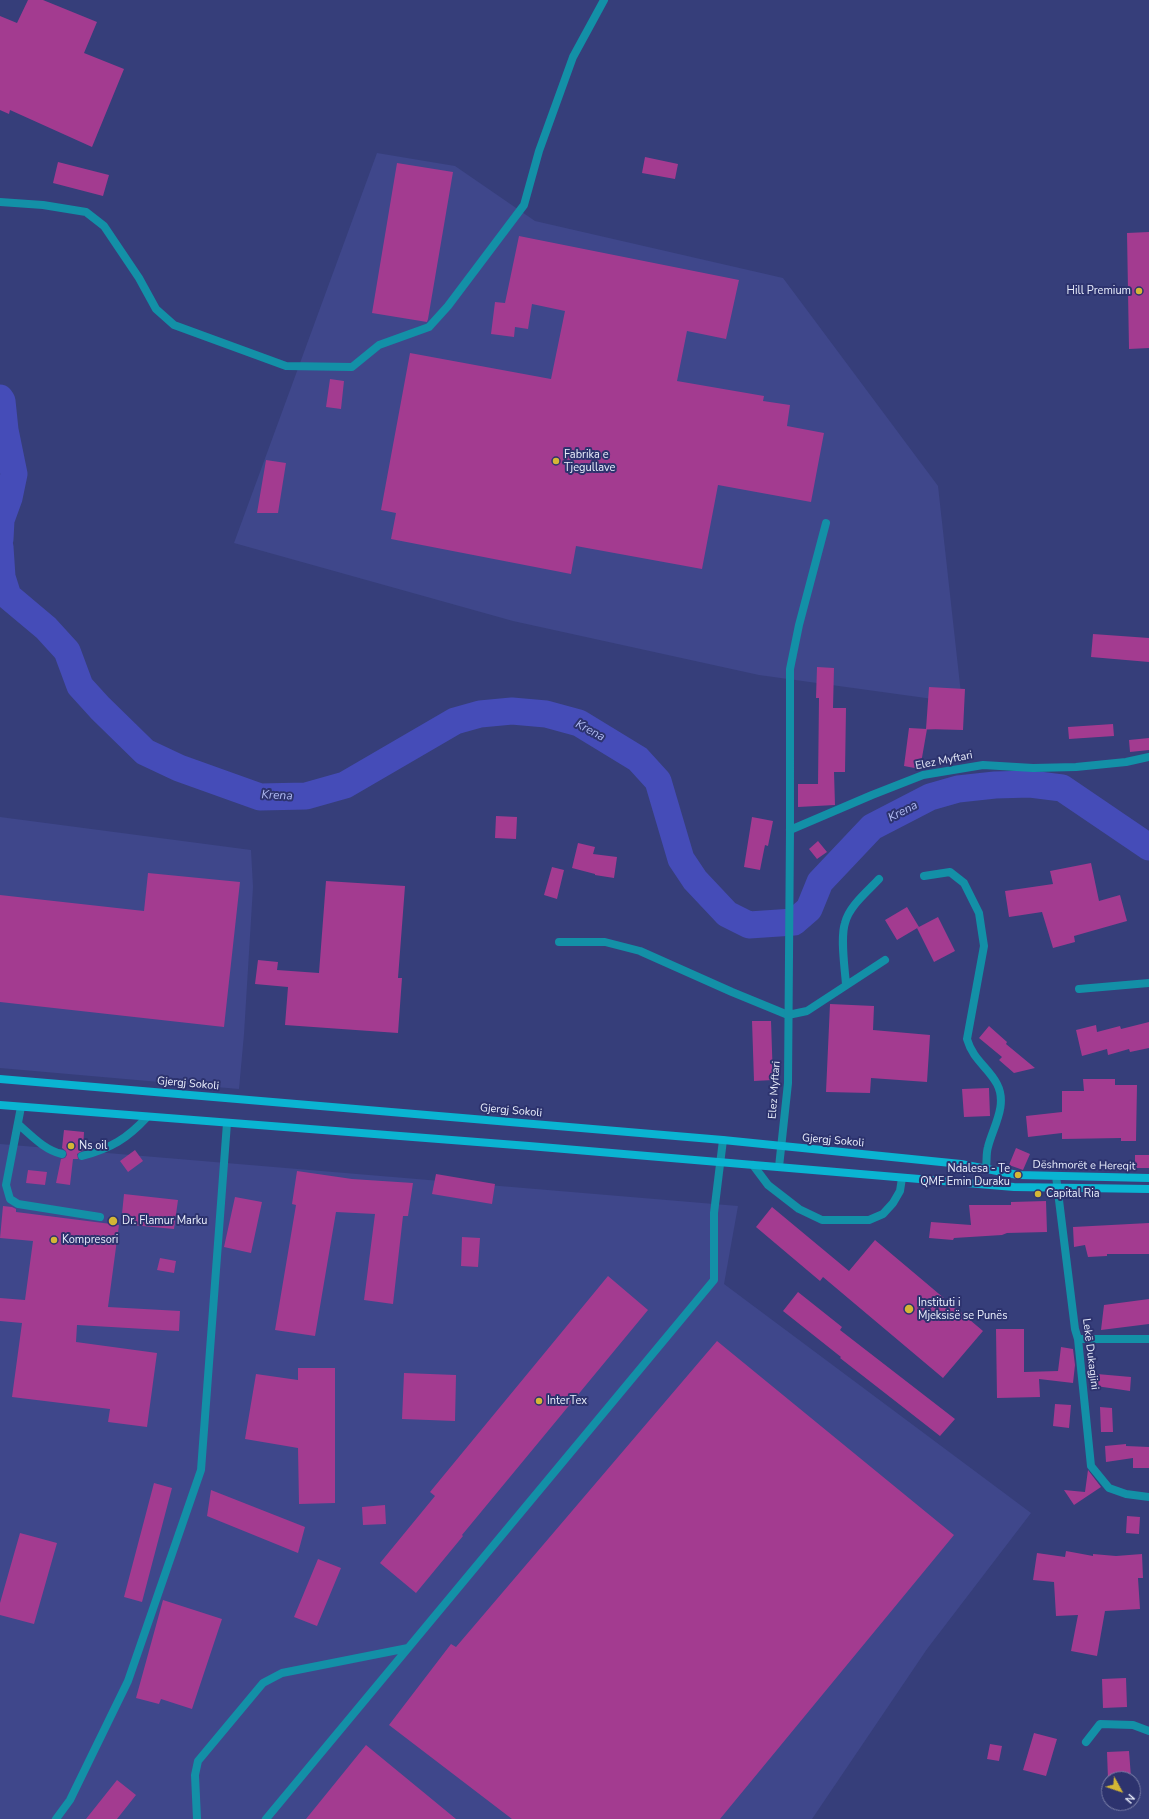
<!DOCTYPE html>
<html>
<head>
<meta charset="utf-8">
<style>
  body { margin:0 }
  #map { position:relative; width:1149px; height:1819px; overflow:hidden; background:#363e7a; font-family:"Nunito Sans",sans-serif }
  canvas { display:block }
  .north { position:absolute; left:1101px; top:1771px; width:40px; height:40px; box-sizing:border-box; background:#2d336e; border:1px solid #797ea7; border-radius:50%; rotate:130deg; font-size:11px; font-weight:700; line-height:16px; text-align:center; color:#eaeefc }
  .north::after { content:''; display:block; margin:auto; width:14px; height:18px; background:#d4b635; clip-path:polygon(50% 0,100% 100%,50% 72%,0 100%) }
</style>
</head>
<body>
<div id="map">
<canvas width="1149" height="1819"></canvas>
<div class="north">N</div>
</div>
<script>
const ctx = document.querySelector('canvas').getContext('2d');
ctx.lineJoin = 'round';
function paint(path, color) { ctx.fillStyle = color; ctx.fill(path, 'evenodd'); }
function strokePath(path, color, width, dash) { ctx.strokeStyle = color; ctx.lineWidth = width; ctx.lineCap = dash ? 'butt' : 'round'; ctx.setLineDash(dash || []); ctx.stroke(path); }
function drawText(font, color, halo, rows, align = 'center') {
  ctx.font = font + ' "Nunito Sans",sans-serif'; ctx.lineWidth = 4; ctx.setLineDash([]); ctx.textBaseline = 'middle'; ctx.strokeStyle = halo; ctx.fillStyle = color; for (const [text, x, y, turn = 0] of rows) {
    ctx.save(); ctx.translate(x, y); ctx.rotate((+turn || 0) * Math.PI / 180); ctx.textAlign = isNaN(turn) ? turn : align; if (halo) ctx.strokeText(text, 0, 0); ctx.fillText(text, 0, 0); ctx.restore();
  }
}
paint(new Path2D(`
  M377,153L455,166L535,221L783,278L938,486L962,703L759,675L513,621L234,543Z
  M0,817L251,850L253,887L244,1034L239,1089L0,1068Z
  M0,1144L738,1206L724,1284L1031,1513L927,1649L812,1819H0Z`), '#3f478b');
strokePath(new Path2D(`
  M0,398L2,401L5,430L14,474L9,498L1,520L0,539
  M0,547L2,577L8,596L46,628L67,651L80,686L100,708L145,752L179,768L260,797L306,796L345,785L455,721L480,714L512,711L546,714L579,723L638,759L658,781L681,859L695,880L727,914L749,925L794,922L809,909L820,882L872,827L930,797L958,789L995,785L1030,784L1062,788L1149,847`), '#454cb8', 27);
paint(new Path2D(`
  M28,0H43L97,22L84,53L124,69L92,147L10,110L9,114L0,110V16L17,23Z
  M645,157L678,164L675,179L642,173Z
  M58,162L109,175L103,196L53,183Z
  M397,163L453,172L428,319L427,322L372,313Z
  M1149,232V348L1129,349L1127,233Z
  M519,236L739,280L726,339L687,331L677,381L764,396L763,401L790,405L787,426L824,433L811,502L718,485L702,569L576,546L571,574L391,539L396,513L381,510L410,353L551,379L565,311L532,304L528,329L515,327L514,337L491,334L495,302L505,303Z
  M330,379L344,381L341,409L326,407Z
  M266,460L286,463L278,513H257Z
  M1093,634L1149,638V662L1091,657Z
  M817,667L834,668L833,708H846L845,772H834L835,805L798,807V784H818L819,698H816Z
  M929,687L965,689L963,730L926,729Z
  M1113,724L1114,736L1069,739L1068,727Z
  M909,728L927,729L920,769L904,766Z
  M1149,738V750L1130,752L1129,740Z
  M496,816L517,817L516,839L495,838Z
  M752,817L773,821L768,846L765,845L760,870L744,867Z
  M818,841L827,852L817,859L809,849Z
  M578,843L595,847L593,854L617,857L614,878L595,875V874L572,868Z
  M1091,863L1099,901L1120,895L1127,921L1074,936L1075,942L1053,948L1042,912L1009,917L1005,891L1053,884L1050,871Z
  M552,867L564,870L557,899L544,895Z
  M148,873L240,882L224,1027L0,1002V895L144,911Z
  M326,881L405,886L398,978H402L398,1033L285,1025L288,987L255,984L258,960L278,962L277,970L319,973Z
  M907,907L919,927L897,940L885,920Z
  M938,917L955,951L934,962L917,928Z
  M830,1004L874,1006L873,1030L930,1035L927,1082L871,1078L870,1093L826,1092Z
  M752,1021H771L773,1080L754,1081Z
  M1149,1022V1048L1130,1052L1129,1049L1108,1055L1107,1049L1082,1056L1076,1030L1096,1025L1097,1032L1120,1026L1121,1029Z
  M989,1026L1007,1042L1006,1044L1035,1068L1014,1073L999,1060L1002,1057L979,1038Z
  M1083,1079H1115V1085H1137L1136,1141H1121V1138L1062,1139V1133L1028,1137L1026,1116L1062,1112V1091H1084Z
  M989,1088L990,1116L964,1117L962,1089Z
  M64,1130L84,1132L83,1150L77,1154L78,1159H73L70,1185L56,1183L61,1159L65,1158L67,1155L66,1151L62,1148Z
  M1016,1148L1030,1154L1023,1170L1009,1165Z
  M135,1150L143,1161L128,1172L120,1161Z
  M1135,1155H1149V1168H1135Z
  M28,1170L47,1172L45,1185L26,1183Z
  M297,1171L352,1179L413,1183L408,1216H403L393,1304L364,1300L375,1214L336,1212L315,1336L275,1330L296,1205L292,1204Z
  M436,1174L495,1184L492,1204L432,1194Z
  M124,1194L178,1200L174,1229L121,1224Z
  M235,1197L262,1202L251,1253L224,1247Z
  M1046,1201L1047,1232L1007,1233L1002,1235L954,1238L953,1240L929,1238L931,1222L971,1225L969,1205H1011V1202Z
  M3,1206L12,1207L16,1209V1212L119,1225L108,1307L180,1311L179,1331L77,1325L76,1342L157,1353L147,1427L108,1422L110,1409L12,1397L22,1323L0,1321V1298L25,1300L33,1241L0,1238Z
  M772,1207L849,1271L875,1240L983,1331L943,1378L823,1277L820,1281L756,1227Z
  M1149,1223V1254H1107V1256L1088,1257L1085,1245L1074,1247L1073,1227Z
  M462,1237L480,1238L478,1267L461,1266Z
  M160,1258L176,1261L174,1273L157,1270Z
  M608,1276L648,1310L462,1535L463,1536L416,1593L380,1563L435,1496L430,1492Z
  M798,1292L842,1327L840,1330L955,1419L940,1436L840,1358L841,1357L783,1311Z
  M1149,1299V1324L1101,1330L1104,1305Z
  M996,1329H1024V1372L1058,1371L1061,1347L1073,1349L1075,1365L1073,1383L1039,1379L1040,1397L997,1398Z
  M717,1341L954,1535L720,1819H512L389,1725L451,1644L456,1647Z
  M298,1368H335V1503L299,1504L298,1448L245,1439L256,1374L298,1380Z
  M404,1373L456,1375L455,1421L402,1419Z
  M1097,1374L1131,1377L1130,1391L1096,1386Z
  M1055,1404L1071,1405L1069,1428L1053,1426Z
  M1100,1407L1112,1408L1113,1432H1101Z
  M1126,1444V1446L1149,1447V1468H1133V1458L1106,1462L1105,1446Z
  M1088,1470L1101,1487L1074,1505L1064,1490L1085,1492Z
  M154,1483L172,1488L142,1602L124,1597Z
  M211,1490L305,1527L298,1553L207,1516Z
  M385,1505L386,1524L363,1525L362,1507Z
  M1127,1516L1140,1517L1139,1534L1126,1533Z
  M20,1533L57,1543L34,1624L0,1615V1603Z
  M1066,1551L1093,1556V1554L1116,1556L1142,1554L1143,1578H1138L1140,1609L1105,1611L1097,1656L1071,1651L1078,1615L1056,1616L1054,1582L1033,1580L1037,1553L1065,1557Z
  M318,1559L341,1568L317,1626L294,1617Z
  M163,1600L222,1619L192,1709L161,1699L159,1704L136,1698Z
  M1126,1678L1127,1707L1103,1708L1102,1679Z
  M1034,1733L1057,1739L1046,1776L1023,1770Z
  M990,1744L1002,1746L999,1761L987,1759Z
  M366,1745L456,1819H306Z
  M1129,1751L1131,1777L1108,1779L1107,1752Z
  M117,1780L136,1795L117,1819H86Z`), '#a33b90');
strokePath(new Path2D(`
  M559,942H605L640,951L732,992L788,1015
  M21,1107L6,1185L10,1199L18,1204L100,1217
  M18,1124C31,1135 44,1150 62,1154
  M82,1156C111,1148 127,1139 147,1117
  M753,1165L768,1185L799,1209L822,1220H869L883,1214L893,1203L900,1191L902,1178
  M56,1819L70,1800L128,1681L201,1470L227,1123
  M197,1819L195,1775L198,1761L263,1683L282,1673L408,1648
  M266,1819L714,1280V1213L723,1140`), '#1390a7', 8);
strokePath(new Path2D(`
  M0,202L43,205L86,212L104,226L139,278L156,309L174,325L286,366L352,367L379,345L429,327L448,306L524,205L539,151L573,57L604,0
  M790,830L872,795L923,775L983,765L1033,768L1076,767L1126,762L1149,757
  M924,876L950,872L964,883L979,913L984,946L967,1039C973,1060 988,1067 997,1084C1008,1105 993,1127 988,1147C986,1153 987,1161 986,1168
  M846,985C845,969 840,938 845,923C849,906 868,891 879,879
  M1079,989L1149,983
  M788,1015L807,1011L885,960
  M779,1167L788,1083L790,830V669L799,625L826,523
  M1056,1176L1075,1329L1078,1339L1091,1466L1109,1488L1126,1494L1149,1497
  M1078,1339H1149
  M1086,1742L1100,1724L1133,1725L1149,1731`), '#1390a7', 8);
strokePath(new Path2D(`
  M0,1079L723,1140L961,1164L1018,1175L1149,1178
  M0,1105L529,1146L1014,1187L1149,1189`), '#0ab4d2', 8);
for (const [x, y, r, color] of [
  [1139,291,4,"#d4b635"],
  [556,461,4,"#d4b635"],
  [71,1146,4,"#d4b635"],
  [1018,1175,4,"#d4b635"],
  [1038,1194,4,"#d4b635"],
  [113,1221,5,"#d4b635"],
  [54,1240,4,"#d4b635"],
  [909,1309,5,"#d4b635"],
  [539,1401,4,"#d4b635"]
]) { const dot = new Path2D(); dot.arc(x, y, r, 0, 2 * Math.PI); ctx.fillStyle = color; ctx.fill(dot); strokePath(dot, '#2d336e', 1.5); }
drawText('11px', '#eaeefc', '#2d336e', [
  ["Hill Premium",1131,291,"right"],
  ["Fabrika e",564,455],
  ["Tjegullave",564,468],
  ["Ns oil",79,1146],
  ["Ndalesa - Te",1010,1169,"right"],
  ["QMF Emin Duraku",1010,1182,"right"],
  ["Capital Ria",1046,1194],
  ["Dr. Flamur Marku",122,1221],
  ["Kompresori",62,1240],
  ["Instituti i",918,1303],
  ["Mjeksisë se Punës",918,1316],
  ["InterTex",547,1401]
], 'left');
drawText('11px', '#eaeefc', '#2d336e', [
  ["Elez Myftari",944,761,-11],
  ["Gjergj Sokoli",188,1084,5],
  ["Elez Myftari",775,1090,-86],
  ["Gjergj Sokoli",511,1111,5],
  ["Gjergj Sokoli",833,1141,5],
  ["Dëshmorët e Hereqit",1084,1166,1],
  ["Lekë Dukagjini",1090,1354,83]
]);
drawText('italic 12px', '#b0bbf3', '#2d336e', [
  ["Krena",590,731,28],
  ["Krena",277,796,2],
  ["Krena",903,812,-27]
]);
</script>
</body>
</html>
